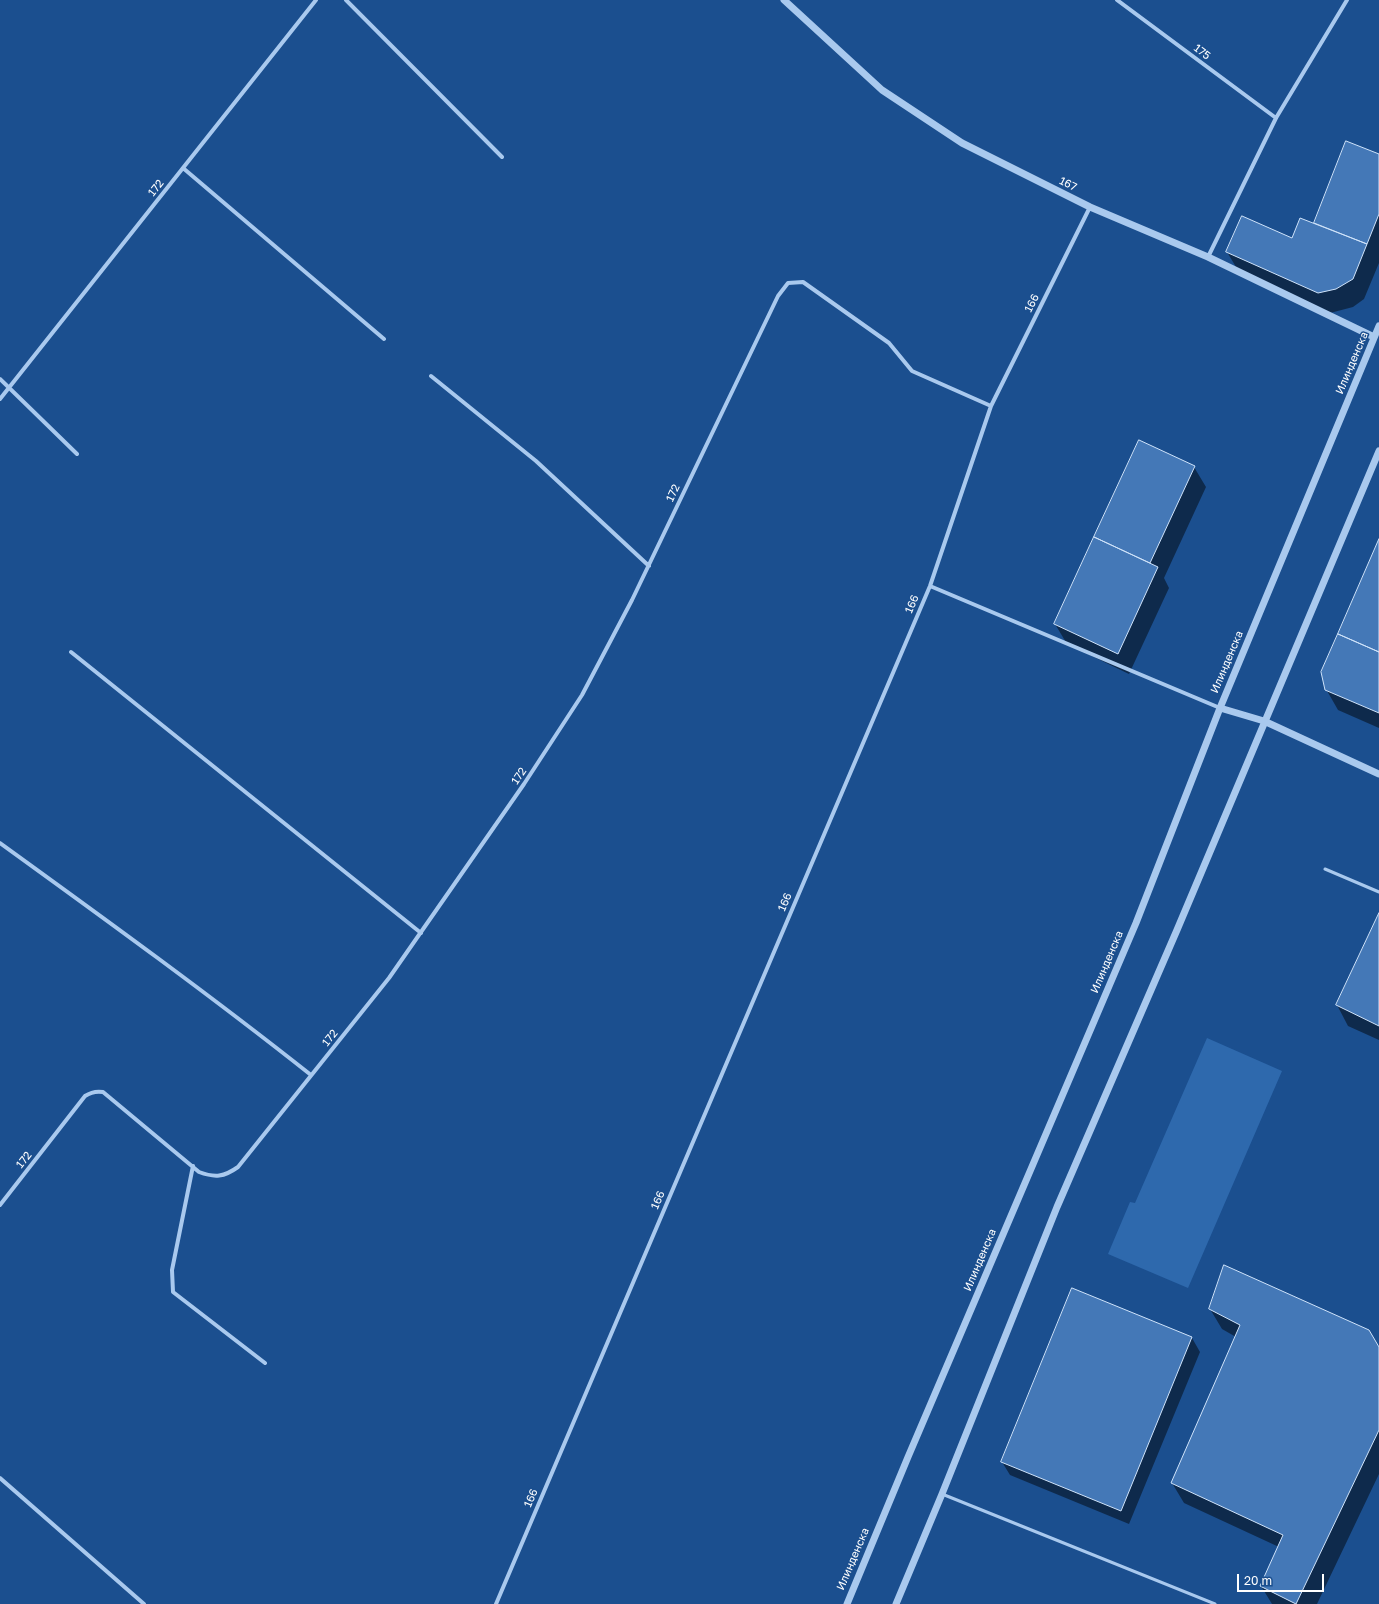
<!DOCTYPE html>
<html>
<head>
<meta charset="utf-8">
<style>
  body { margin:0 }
  #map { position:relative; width:1379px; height:1604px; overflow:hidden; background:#1b4f8f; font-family:"Golos Text",sans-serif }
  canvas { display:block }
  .scale { position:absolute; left:1237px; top:1574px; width:87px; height:18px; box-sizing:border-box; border:2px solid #fff; border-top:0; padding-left:5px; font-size:12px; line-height:14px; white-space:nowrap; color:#fff; -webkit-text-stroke:3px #1b4f8f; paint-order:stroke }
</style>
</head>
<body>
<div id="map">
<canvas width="1379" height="1604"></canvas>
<div class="scale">20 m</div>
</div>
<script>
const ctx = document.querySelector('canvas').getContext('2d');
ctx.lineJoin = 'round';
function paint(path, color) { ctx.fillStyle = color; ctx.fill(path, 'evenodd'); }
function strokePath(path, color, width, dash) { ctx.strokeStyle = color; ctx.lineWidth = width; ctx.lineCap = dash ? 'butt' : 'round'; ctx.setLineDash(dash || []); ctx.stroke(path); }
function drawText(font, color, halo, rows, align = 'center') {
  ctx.font = font + ' "Golos Text",sans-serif'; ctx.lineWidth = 3; ctx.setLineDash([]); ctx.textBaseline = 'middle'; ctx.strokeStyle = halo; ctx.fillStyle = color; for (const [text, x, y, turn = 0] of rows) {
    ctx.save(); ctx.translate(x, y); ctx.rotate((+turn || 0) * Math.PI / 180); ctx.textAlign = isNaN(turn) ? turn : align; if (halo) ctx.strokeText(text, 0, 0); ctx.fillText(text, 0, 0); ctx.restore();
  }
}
paint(new Path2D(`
  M1207,1038L1282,1071L1188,1288L1108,1254L1130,1202L1135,1203Z`), '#2e69ad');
paint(new Path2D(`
  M1347,143L1379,155V263L1364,299L1353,307L1330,313L1239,272L1227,252L1292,239L1314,224Z
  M1140,441L1194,467L1206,487L1164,578L1169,588L1129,674L1067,644L1055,624Z
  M1379,541V728L1338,710L1326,689Z
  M1379,916V1040L1348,1026L1337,1005Z
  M1073,1289L1192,1338L1200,1352L1129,1524L1010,1475L1002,1462Z
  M1210,1309L1379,1349V1474L1317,1604H1272L1261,1586L1279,1547L1184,1503L1172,1483L1236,1337L1222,1329Z`), '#0007');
const building = new Path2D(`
  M1346,141L1379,154V214L1367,244L1314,223Z
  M1242,216L1292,238L1300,218L1367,244L1353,279L1336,289L1318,293L1226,252Z
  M1139,440L1195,466L1150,563L1094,537Z
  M1094,537L1158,567L1118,654L1054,624Z
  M1379,539V652L1338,634Z
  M1338,634L1379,652V713L1325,690L1321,672Z
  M1379,913V1026L1336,1005Z
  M1224,1265L1369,1330L1379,1347V1430L1296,1604L1260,1586L1283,1535L1171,1483L1240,1325L1209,1309Z
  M1072,1288L1192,1337L1121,1511L1001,1462Z`);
paint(building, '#4478b7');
strokePath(building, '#cfe3fa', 1);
strokePath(new Path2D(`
  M1325,869L1379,892
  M942,1494L1215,1604`), '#a9c9ee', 3);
strokePath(new Path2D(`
  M346,0L502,157
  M1117,0L1276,118
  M183,168L384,339
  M1208,257L1276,118L1347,0
  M431,376L536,461L649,566
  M0,379L77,454
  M0,399L316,0
  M930,586L1220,708
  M71,652L421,933
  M0,843C105,919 210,995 311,1075
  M193,1166L172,1270L173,1292L265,1363
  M0,1205L85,1096C91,1092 97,1091 103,1092L199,1172C215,1178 224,1177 238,1167L389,978L524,784L582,695L632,600L778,296L788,283L803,282L889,343L912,371L991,406
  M0,1478L144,1604
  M496,1604L930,586L991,406L1090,207`), '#a9c9ee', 4);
strokePath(new Path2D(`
  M784,0L882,90L962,143L1090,207L1208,257L1374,337
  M1220,708L1264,721L1379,774
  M847,1604L908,1457L1136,923L1220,708L1379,326
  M896,1604L942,1494L1057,1207L1177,930L1379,451`), '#a9c9ee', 7);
drawText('11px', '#fff', '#1b4f8f', [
  ["175",1202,52,37],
  ["167",1068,184,26],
  ["172",156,188,-52],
  ["166",1032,303,-63],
  ["Илинденска",1352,363,-67],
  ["172",673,493,-65],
  ["166",912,604,-67],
  ["Илинденска",1227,662,-67],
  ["172",519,776,-56],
  ["166",785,902,-67],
  ["Илинденска",1107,962,-67],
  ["172",330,1038,-51],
  ["172",24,1160,-52],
  ["166",658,1200,-67],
  ["Илинденска",980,1260,-67],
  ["166",531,1498,-67],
  ["Илинденска",853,1559,-67]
]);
</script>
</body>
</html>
